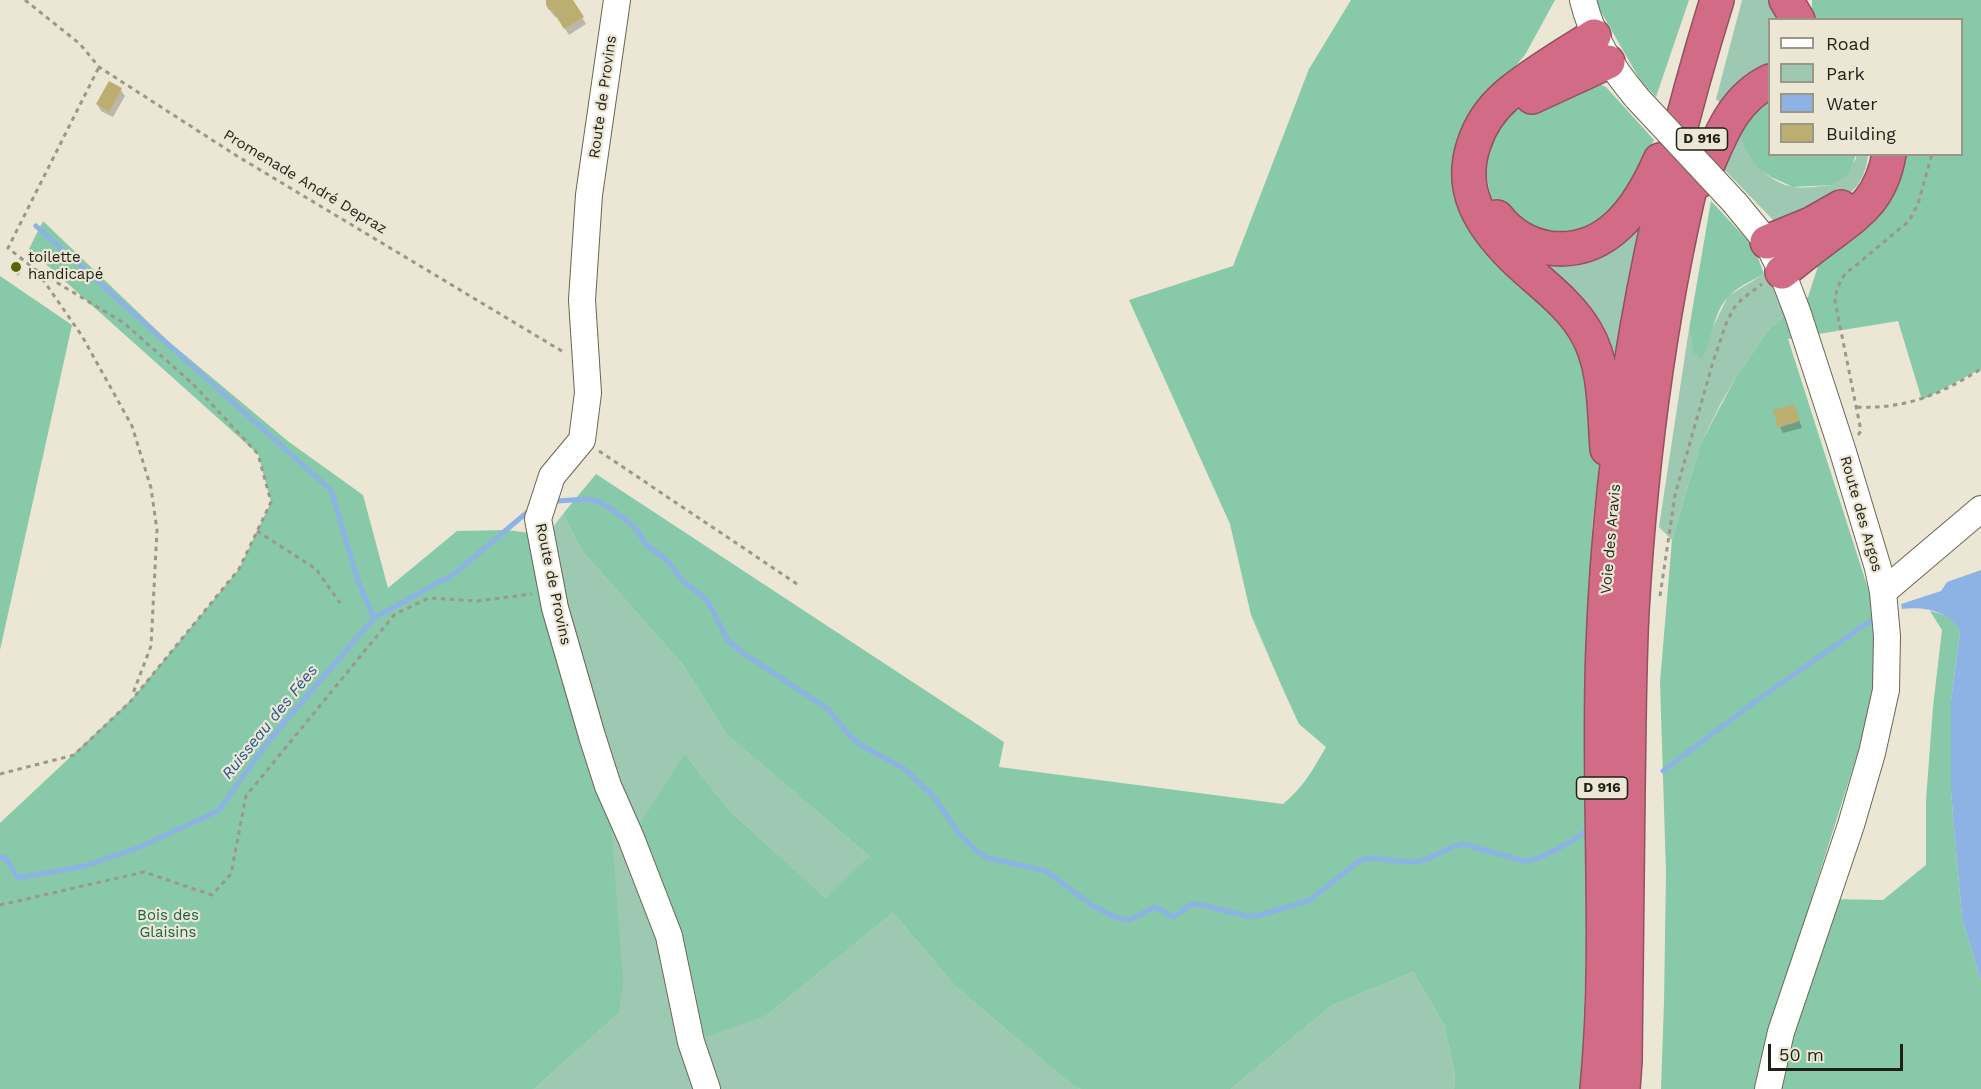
<!DOCTYPE html>
<html>
<head>
<meta charset="utf-8">
<style>
  body { margin:0 }
  #map { position:relative; width:1981px; height:1089px; overflow:hidden; background:#ebe7d4; font-family:"Work Sans",sans-serif }
  canvas { display:block }
  .legend { position:absolute; left:1768px; top:18px; width:195px; height:138px; box-sizing:border-box; background:#ebe7d4; border:2px solid #9a9789; margin:0; padding:8px 10px; list-style:none; font-size:18px; color:#211f18 }
  .legend li { display:flex; align-items:center; gap:12px; height:30px }
  .legend b { width:30px; border:2px solid #9a9789 }
  .scale { position:absolute; left:1768px; top:1044px; width:135px; height:27px; box-sizing:border-box; border:3px solid #211f18; border-top:0; padding-left:8px; font-size:18px; line-height:21px; white-space:nowrap; color:#211f18; -webkit-text-stroke:4px #ebe7d4; paint-order:stroke }
</style>
</head>
<body>
<div id="map">
<canvas width="1981" height="1089"></canvas>
<ul class="legend">
<li><b style="height:8px;background:#fff"></b>Road</li>
<li><b style="height:16px;background:#9dc8b1"></b>Park</li>
<li><b style="height:16px;background:#8db2e4"></b>Water</li>
<li><b style="height:16px;background:#bcae70"></b>Building</li>
</ul>
<div class="scale">50 m</div>
</div>
<script>
const ctx = document.querySelector('canvas').getContext('2d');
ctx.lineJoin = 'round';
function paint(path, color) { ctx.fillStyle = color; ctx.fill(path, 'evenodd'); }
function strokePath(path, color, width, dash) { ctx.strokeStyle = color; ctx.lineWidth = width; ctx.lineCap = dash ? 'butt' : 'round'; ctx.setLineDash(dash || []); ctx.stroke(path); }
function drawText(font, color, halo, rows, align = 'center') {
  ctx.font = font + ' "Work Sans",sans-serif'; ctx.lineWidth = 4.5; ctx.setLineDash([]); ctx.textBaseline = 'middle'; ctx.strokeStyle = halo; ctx.fillStyle = color; for (const [text, x, y, turn = 0] of rows) {
    ctx.save(); ctx.translate(x, y); ctx.rotate((+turn || 0) * Math.PI / 180); ctx.textAlign = isNaN(turn) ? turn : align; if (halo) ctx.strokeText(text, 0, 0); ctx.fillText(text, 0, 0); ctx.restore();
  }
}
paint(new Path2D(`
  M1742,0H1772L1785,19L1770,20L1769,68L1732,89L1720,103L1716,99Z
  M1769,84V102L1766,103L1745,151C1757,167 1773,184 1794,187C1806,189 1820,186 1832,185L1856,159V155H1868C1864,205 1816,210 1776,223L1713,158Z
  M1631,220L1640,228L1617,352L1608,355L1528,251Z
  M1764,274L1776,292L1785,316L1769,329L1736,377L1721,403L1700,445L1672,540L1659,527L1689,329L1693,352L1712,329L1728,296Z
  M563,514L582,551L683,665L727,735L869,856L827,899L730,811L685,754L767,1015L893,913L956,987L1073,1086L1081,1089H534L619,1013L547,535Z
  M1413,972L1444,1025L1455,1074L1454,1089H1231L1331,1006Z`), '#9dc8b1');
paint(new Path2D(`
  M1351,0H1555L1525,55L1475,113L1458,154L1544,301L1593,368L1599,470L1592,528L1588,891L1582,1071L1580,1089H1454L1455,1074L1444,1025L1413,972L1331,1006L1231,1089H1081L1073,1086L956,987L893,913L767,1015L691,1042L631,838L685,754L730,811L826,898L869,856L727,735L683,665L582,551L563,514L596,474L1004,742L999,767L1283,804C1303,788 1314,768 1326,747L1299,724L1282,687L1251,615L1230,524L1129,300L1233,266L1309,69Z
  M1596,0H1689L1656,97L1640,80L1600,10Z
  M1812,0H1981V369L1922,400L1898,321L1788,339L1871,598L1878,654L1871,701L1862,739L1812,897L1826,899L1883,900L1926,865V800L1933,707L1942,630L1930,611C1944,614 1955,618 1960,633L1951,701V792L1962,918L1981,981V1089H1661L1664,1002L1666,872L1660,682L1672,540L1700,445L1736,377L1769,329L1808,297L1818,266L1858,226L1894,155L1962,154V20L1812,19Z
  M1591,81L1606,87L1654,140L1618,203L1598,222L1571,233L1554,236L1503,218L1491,197L1487,179V158L1495,136L1512,113L1546,93Z
  M1769,102L1770,154L1856,155L1848,174L1832,185L1793,187L1771,177L1758,168L1745,151L1742,135L1743,124L1751,111Z
  M1711,201L1754,247L1764,274C1753,280 1737,287 1728,297C1713,313 1712,340 1702,359L1693,352L1689,329Z
  M43,221L167,340L289,442L363,495L388,588L457,531L506,530L547,535L608,786L623,982L619,1013L534,1089H0V823L131,700L239,569L271,502L258,454L29,249Z
  M0,276L72,325L0,650Z`), '#87c9a8');
paint(new Path2D(`
  M1981,570V981L1962,918L1951,792V701L1960,633C1953,611 1922,606 1902,609L1901,604L1941,591L1947,582Z`), '#8db2e4');
paint(new Path2D(`
  M548,0H572L586,24L569,35L558,18L555,17L551,12L547,5Z
  M109,83L121,90L125,96L113,117L101,111L97,104Z
  M17,263L23,269L18,276L12,270Z
  M1794,406L1802,428L1783,433L1780,427Z`), '#0003');
strokePath(new Path2D(`
  M36,226L331,490L358,581L374,618
  M558,501L586,499L597,501L610,508L629,522L638,531L645,544L667,560L683,581L707,600L728,640L743,653L828,709L848,734L862,746L905,769L934,797L960,835L978,852L988,858L1046,871L1093,906L1115,917L1129,920L1155,907L1174,917L1190,905L1198,904L1246,916H1256L1308,901L1362,859C1380,856 1397,863 1414,862C1432,861 1446,846 1463,844L1524,861C1540,861 1573,841 1586,831
  M1663,771L1756,701L1866,624L1879,617
  M0,858L5,857L18,878L85,866L140,847L218,811L271,738L374,618L454,574L531,509`), '#8db2e4', 5);
paint(new Path2D(`
  M546,0H573L584,17L564,29L553,11L549,10L546,5Z
  M109,81L122,88L109,112L96,104Z
  M1794,404L1800,421L1778,428L1773,410Z`), '#bcae70');
const minor = new Path2D(`
  M617,0L589,195L582,300L588,393L582,440L552,476L538,519L555,608L592,736L608,786L631,838L669,936L691,1042L707,1089
  M1583,0C1592,38 1612,68 1637,98
  M1735,203L1767,242L1782,272L1798,314L1843,452L1878,568L1883,592L1887,636L1886,690L1872,753L1851,825L1781,1032L1768,1089
  M1883,592L1981,509`);
const highway = new Path2D(`
  M1786,0L1798,20
  M1594,36C1565,55 1533,73 1507,95C1492,108 1480,125 1474,144C1458,190 1481,225 1513,257C1537,281 1569,302 1586,332C1606,366 1604,411 1607,449
  M1532,97L1608,62
  M1701,180C1718,143 1730,100 1770,81
  M1497,217C1510,234 1526,244 1548,248C1607,256 1639,208 1660,160
  M1767,242L1811,224L1841,207
  M1782,272C1796,261 1809,250 1823,240C1857,214 1881,201 1889,154
  M1597,1089C1611,942 1597,794 1603,647C1611,428 1652,209 1717,0
  M1623,1089L1625,1061C1626,971 1627,880 1628,790C1629,730 1629,670 1632,611C1641,457 1661,301 1699,151`);
strokePath(minor, '#6a6655', 28);
strokePath(highway, '#935060', 36);
strokePath(new Path2D(`
  M25,0L80,44L99,67L237,156L565,353
  M37,271L82,336L132,426L151,488L157,530L151,646L132,696
  M1857,407C1906,409 1939,395 1981,369
  M1858,435L1861,431L1835,301C1837,286 1841,275 1854,267L1909,221L1918,204L1932,154
  M599,451L800,586
  M257,531L316,569L340,603
  M1660,596L1675,495L1713,362L1727,321L1734,308L1742,299L1762,284
  M0,774L74,755L131,701L239,569L271,502L258,454L193,384L124,323L36,270L8,248L99,67
  M0,905L144,872L212,895L231,874L246,796L395,614L429,598L477,601L532,594`), '#9b9889', 3, [4.5, 4.5]);
strokePath(minor, '#fff', 26);
strokePath(highway, '#d16b86', 33);
const minorBridge = new Path2D(`
  M1637,98L1735,203`);
strokePath(minorBridge, '#6a6655', 28, []);
strokePath(minorBridge, '#fff', 26);
for (const [x, y, r, color] of [
  [16,267,6,"#5b6506"]
]) { const dot = new Path2D(); dot.arc(x, y, r, 0, 2 * Math.PI); ctx.fillStyle = color; ctx.fill(dot); strokePath(dot, '#ebe7d4', 2); }
for (const [x, y, w] of [
  [1702,139,51],
  [1602,788,51]
]) { const box = new Path2D(); box.roundRect(x - w / 2, y - 11, w, 22, 4.5); ctx.fillStyle = '#ebe7d4'; ctx.fill(box); strokePath(box, '#211f18', 1.5); }
drawText('bold 14px', '#211f18', null, [
  ["D 916",1702,139],
  ["D 916",1602,788]
]);
drawText('15px', '#211f18', '#ebe7d4', [
  ["Route de Provins",603,97,-82],
  ["Promenade André Depraz",305,182,31],
  ["Route des Argos",1861,514,74],
  ["Voie des Aravis",1611,539,-85],
  ["Route de Provins",553,584,78]
]);
drawText('15px', '#211f18', '#ebe7d4', [
  ["toilette",28,258],
  ["handicapé",28,275]
], 'left');
drawText('15px', '#166546', '#ebe7d4', [
  ["Bois des",168,916],
  ["Glaisins",168,933]
]);
drawText('italic 16px', '#255693', '#ebe7d4', [
  ["Ruisseau des Fées",270,722,-51]
]);
</script>
</body>
</html>
